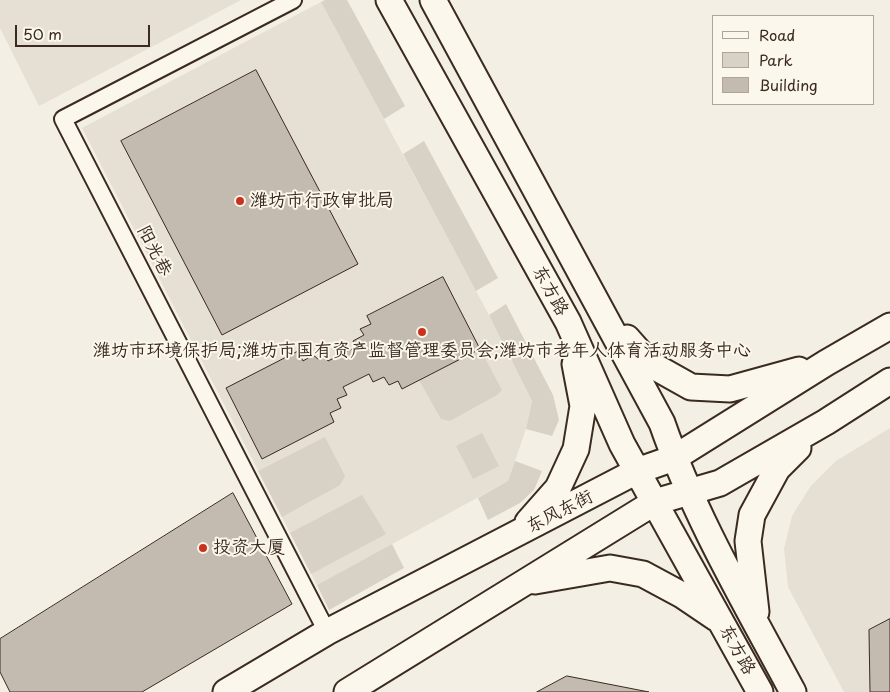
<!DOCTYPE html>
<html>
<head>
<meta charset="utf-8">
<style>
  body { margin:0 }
  #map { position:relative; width:890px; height:692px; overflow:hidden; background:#f3efe4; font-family:"Playpen Sans",sans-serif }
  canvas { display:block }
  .legend { position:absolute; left:712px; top:15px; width:162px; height:90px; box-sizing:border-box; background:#fbf7ec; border:1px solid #aea59a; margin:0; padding:6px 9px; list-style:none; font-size:15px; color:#3b2a1e }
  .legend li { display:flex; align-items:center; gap:10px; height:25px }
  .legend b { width:25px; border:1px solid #aea59a }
  .scale { position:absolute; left:15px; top:25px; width:135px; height:22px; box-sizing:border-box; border:2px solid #3b2a1e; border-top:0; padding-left:6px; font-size:15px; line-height:18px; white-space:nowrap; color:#3b2a1e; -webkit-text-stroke:4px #fbf7ec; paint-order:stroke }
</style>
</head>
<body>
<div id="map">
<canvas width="890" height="692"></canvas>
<ul class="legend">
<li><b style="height:6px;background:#fbf7ec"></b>Road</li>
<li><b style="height:14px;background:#d8d1c6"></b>Park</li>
<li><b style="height:14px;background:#c3bbb0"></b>Building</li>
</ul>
<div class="scale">50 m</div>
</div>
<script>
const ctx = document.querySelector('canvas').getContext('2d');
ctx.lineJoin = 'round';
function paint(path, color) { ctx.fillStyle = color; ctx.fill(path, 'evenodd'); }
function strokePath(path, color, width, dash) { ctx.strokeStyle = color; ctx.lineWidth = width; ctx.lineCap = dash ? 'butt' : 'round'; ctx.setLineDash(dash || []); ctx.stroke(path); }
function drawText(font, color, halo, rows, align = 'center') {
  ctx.font = font + ' "Playpen Sans","LXGW WenKai TC",sans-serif'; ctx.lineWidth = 4; ctx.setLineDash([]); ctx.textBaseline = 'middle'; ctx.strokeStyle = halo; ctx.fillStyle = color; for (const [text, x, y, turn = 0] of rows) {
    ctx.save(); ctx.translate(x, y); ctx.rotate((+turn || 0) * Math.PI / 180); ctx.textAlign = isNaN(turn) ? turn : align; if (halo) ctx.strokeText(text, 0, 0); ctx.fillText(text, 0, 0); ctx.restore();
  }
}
paint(new Path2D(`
  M0,0H241L39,106L0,28Z
  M321,2L496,328L532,401L526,429L508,481L317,585L82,128Z
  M890,428V692H844L788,587L784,549L792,516L810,487L836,461Z`), '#e5dfd4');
paint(new Path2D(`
  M325,0H347L405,106L384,119L321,2Z
  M424,141L498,278L476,291L403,154Z
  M506,304L553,395L559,420L552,436L526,429L532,401L489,315Z
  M480,349L502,390L497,395L450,421L441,419L419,380Z
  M482,433L499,466L473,479L456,446Z
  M325,437L345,476L340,485L282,517L258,471Z
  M515,461L542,471L534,490L520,503L488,520L478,498L508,481Z
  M362,495L386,534L311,574L290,533Z
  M392,544L404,568L329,610L317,585Z`), '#d8d1c6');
const building = new Path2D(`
  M256,70L358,264L222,335L121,141Z
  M443,277L480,349L402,389L398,381L389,385L384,377L373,382L369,374L343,387L347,395L337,399L341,408L330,413L334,422L262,459L226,388L298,351L303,361L313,355L318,359L325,355L328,361L356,347L353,341L364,335L360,329L371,324L367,316Z
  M233,493L292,604L142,692H10L0,672V639Z
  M890,619V692H870L869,630Z
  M567,676L649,692H537Z`);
paint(building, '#c3bbb0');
strokePath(building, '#3b2a1e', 1);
const minor = new Path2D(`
  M293,0L63,119L327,632`);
const primary = new Path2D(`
  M389,0L568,322L622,444L760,692
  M433,0L662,423C695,518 746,604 793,692
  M627,338L650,364L691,387L730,389L799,370
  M528,522L558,488L576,449L583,406L575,364
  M535,581L610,568L643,574L682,595L716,618
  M756,612L748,541L752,515L777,469L798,448
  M226,692L327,632L637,471L674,458L826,363L890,326
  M347,692L655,502L720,483L826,422L890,381`);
strokePath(minor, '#3b2a1e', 20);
strokePath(primary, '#3b2a1e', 29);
strokePath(minor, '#fbf7ec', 16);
strokePath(primary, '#fbf7ec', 25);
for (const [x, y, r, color] of [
  [240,201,5,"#c8321e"],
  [422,332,5,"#c8321e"],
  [203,548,5,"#c8321e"]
]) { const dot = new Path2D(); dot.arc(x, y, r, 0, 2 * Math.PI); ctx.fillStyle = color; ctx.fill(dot); strokePath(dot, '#fbf7ec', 2); }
drawText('18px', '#3b2a1e', '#fbf7ec', [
  ["潍坊市行政审批局",250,201],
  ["潍坊市环境保护局;潍坊市国有资产监督管理委员会;潍坊市老年人体育活动服务中心",422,351,"center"],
  ["投资大厦",213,548]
], 'left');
drawText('18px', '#3b2a1e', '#fbf7ec', [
  ["阳光巷",154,251,63],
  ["东方路",550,291,61],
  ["东风东街",560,512,-27],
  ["东方路",737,650,61]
]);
</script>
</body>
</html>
